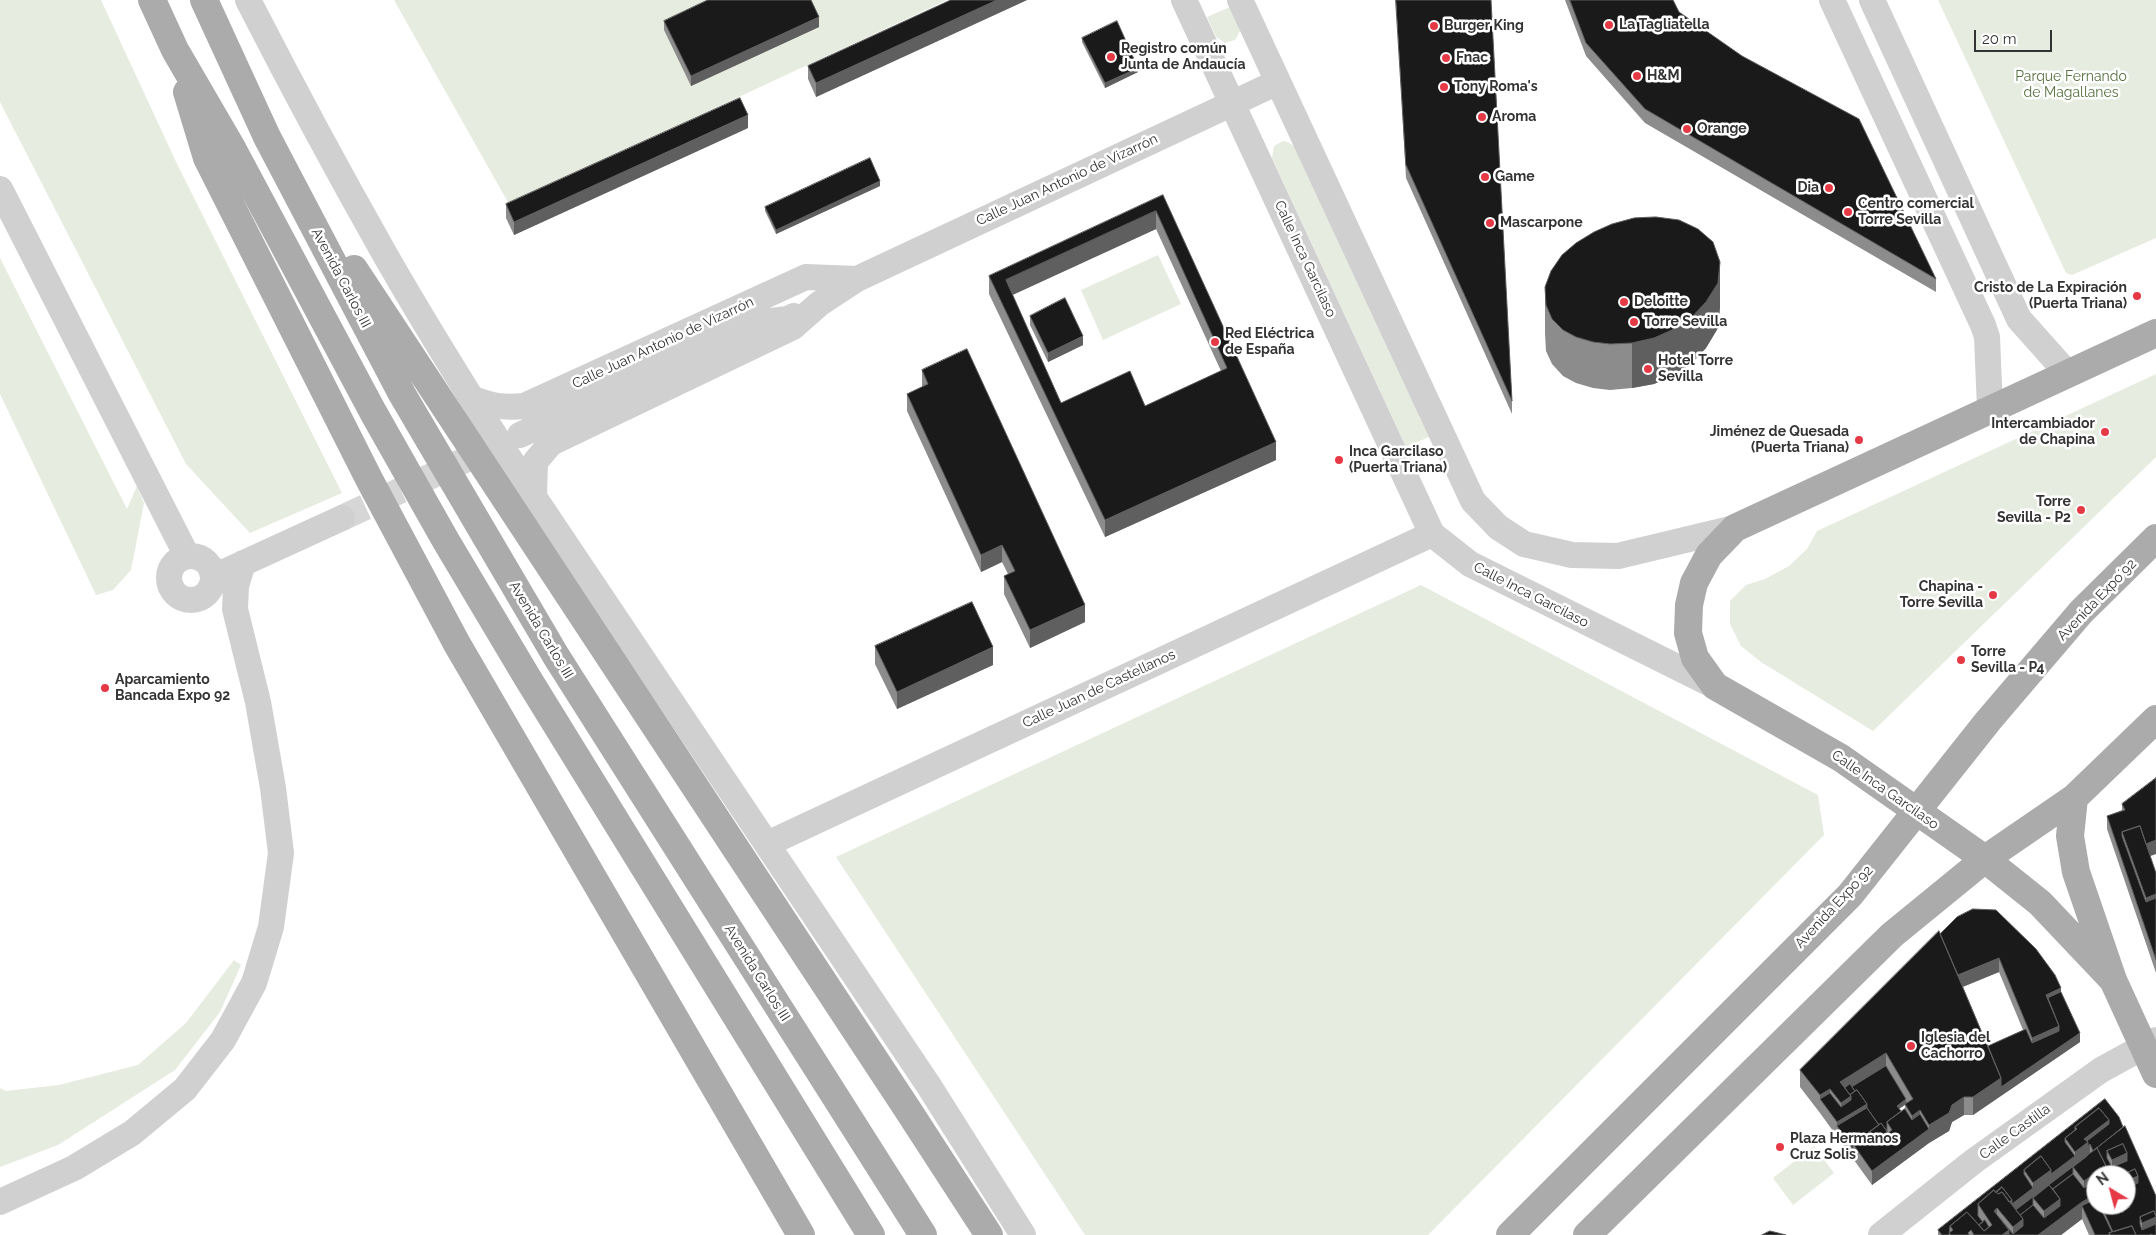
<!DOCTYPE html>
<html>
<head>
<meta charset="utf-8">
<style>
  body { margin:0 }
  #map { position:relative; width:2156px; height:1235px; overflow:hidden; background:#fff; font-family:Raleway,sans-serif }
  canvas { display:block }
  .north { position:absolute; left:2086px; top:1165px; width:50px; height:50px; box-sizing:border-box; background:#fff; border:1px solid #adadad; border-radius:50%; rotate:323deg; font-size:14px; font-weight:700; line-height:20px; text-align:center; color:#333 }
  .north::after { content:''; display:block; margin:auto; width:18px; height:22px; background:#e63946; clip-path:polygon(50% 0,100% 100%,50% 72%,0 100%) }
  .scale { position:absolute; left:1974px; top:30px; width:78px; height:22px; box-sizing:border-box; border:2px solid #333; border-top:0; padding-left:6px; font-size:15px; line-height:18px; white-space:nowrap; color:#333; -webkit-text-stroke:4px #fff; paint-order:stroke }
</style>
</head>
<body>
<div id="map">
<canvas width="2156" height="1235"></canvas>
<div class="north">N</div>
<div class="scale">20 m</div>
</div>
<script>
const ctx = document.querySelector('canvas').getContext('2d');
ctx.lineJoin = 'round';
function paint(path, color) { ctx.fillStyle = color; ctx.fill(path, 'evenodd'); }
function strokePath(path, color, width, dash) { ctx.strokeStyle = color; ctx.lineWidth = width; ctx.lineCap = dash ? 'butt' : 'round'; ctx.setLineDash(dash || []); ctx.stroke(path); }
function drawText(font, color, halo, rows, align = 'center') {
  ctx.font = font + ' Raleway,sans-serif'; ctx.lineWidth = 5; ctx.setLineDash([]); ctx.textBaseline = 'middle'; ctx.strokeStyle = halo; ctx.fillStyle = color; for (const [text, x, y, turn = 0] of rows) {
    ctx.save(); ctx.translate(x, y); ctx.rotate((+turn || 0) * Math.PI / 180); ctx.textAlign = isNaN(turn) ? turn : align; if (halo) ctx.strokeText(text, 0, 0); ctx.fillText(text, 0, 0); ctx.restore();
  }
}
paint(new Path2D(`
  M0,0H101L177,164L342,493L250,533L186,464L0,102Z
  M394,0H947L509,204Z
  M1938,0H2156V238L2072,275L2066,273Z
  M1230,7L1240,31L1235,40L1225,43L1216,37L1207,17Z
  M1283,141L1288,142L1294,146L1429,437L1406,447L1272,158L1274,146Z
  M1158,255L1181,304L1103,340L1081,290Z
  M0,258L127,509L137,486L144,503L131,570L113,590L96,595L0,394Z
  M2156,374V457L1873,731L1761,662L1741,646L1730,624V601L1746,585L1765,579L1789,566L1807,549L1817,531Z
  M1421,585L1818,795L1824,835L1428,1235H1085L836,857Z
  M234,960L241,965L220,1012L175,1070L58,1145L0,1167V1088L6,1091L59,1085L138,1065L186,1023Z
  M1814,1146L1834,1173L1793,1205L1773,1178Z`), '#e6ecdf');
strokePath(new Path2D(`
  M342,518L495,446`), '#d6d6d6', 26, [26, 13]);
strokePath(new Path2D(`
  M248,0C291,84 336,168 383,251C430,334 482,416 534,497L929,1086L1023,1235
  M1184,0L1432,534L1470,564L1715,686
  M1240,0L1473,501L1498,527L1524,544L1572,555L1618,556L1735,528
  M1832,0L1983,325L1987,337L1990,409
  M1872,0L2019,319L2068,374
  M0,189L187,556
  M471,398C489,406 504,408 524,406L806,277L857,279
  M520,435L755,323L788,319L794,316
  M534,497L535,462L551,443L793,327L819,304L857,279L1278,82
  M169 578a22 22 0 1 1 44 0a22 22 0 1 1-44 0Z
  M213,575L222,573L342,518
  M767,844L1432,534
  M0,1202L74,1168L132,1133L185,1089L223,1040L254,983L271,927L281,853L273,788L258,702L235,609L236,586L243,563
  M1881,1235L1974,1161L2101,1070L2156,1040`), '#d0d0d0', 26);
strokePath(new Path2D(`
  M152,0L175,50L232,148L373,412L446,541L527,677L871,1235
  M204,0L267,137L402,394L556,656L923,1235
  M187,92L207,158L369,479L457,644L801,1235
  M354,269L906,1107L989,1235
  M2074,798L2070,836L2076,872L2113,980L2156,1074
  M2113,980L2040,903L1985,859L1841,758L1715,686L1695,658L1688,633L1689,605L1694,583L1709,555L1735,528L2156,333
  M1510,1235L1850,895L1988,721L2081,612L2156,538
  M1587,1235L1892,935L1985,859L2074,798L2156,719`), '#ababab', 28);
paint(new Path2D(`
  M951,0H1027L816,97L808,79V66Z
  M1396,0H1491L1512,401V414L1406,178Z
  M1565,0H1673L1679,12L1936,279V292L1645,123L1586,56Z
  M664,21L819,27L691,86L664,30Z
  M1082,38L1138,72L1105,88L1082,42Z
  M748,128L514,235L506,218V204Z
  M880,186L776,234L765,211V207Z
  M1163,195L1276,460L1105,537L989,294V276ZM1156,229L1221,371L1145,406L1061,403L1012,295Z
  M1545,287L1720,307L1718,328L1706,348L1690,365L1672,376L1654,384L1632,388L1610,390L1593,388L1576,383L1563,376L1552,364L1546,351L1545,333Z
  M1030,316L1083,345L1048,362L1030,325Z
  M922,370L1085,622L1030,648L1004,594V576L1008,574L1002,562L981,572L907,411V394L922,387Z
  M875,646L993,665L897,709L875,664Z
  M2122,804L2150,856L2156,873V973L2107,829V816L2122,810Z
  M1957,917L2061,992L2080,1042L1973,1115H1964L1952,1122L1949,1131L1929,1143L1872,1185L1820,1113L1800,1087V1070ZM1999,972L2023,1030L1988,1046L1963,987ZM1905,1105V1109L1901,1111L1899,1109Z
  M2105,1099L2156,1235H2089L2082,1219L2061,1235H1938V1230ZM2096,1175H2126V1205H2096Z`), '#8c8c8c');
paint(new Path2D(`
  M997,0H1027L816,97V83Z
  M819,17V27L691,86V76Z
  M1138,68V72L1105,88V83Z
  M748,115V128L514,235V222Z
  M880,181V186L776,234V230Z
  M1156,211V229L1006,298V280Z
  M1720,262V307L1718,328L1706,348L1690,365L1672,376L1654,384L1632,388V343Z
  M1083,336V345L1048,362V353Z
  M1276,442V460L1105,537V520Z
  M1002,545V562L981,572V555Z
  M1085,605V622L1030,648V630Z
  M993,647V665L897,709V692Z
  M2156,840V854L2145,858V844Z
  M2156,894V922L2146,915V898Z
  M1999,958V972L1957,989V976Z
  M2061,988V1002L2046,999V995Z
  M2059,1026V1040L2032,1052V1038Z
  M2080,1033V1042L1973,1115V1097L2001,1078Z
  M1886,1053V1071L1845,1097L1840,1082Z
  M1830,1089V1106L1820,1099V1095Z
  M1851,1096L1867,1104V1117L1837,1126V1136V1122L1841,1120V1103Z
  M1964,1097V1115L1952,1122L1949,1131L1929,1143V1125L1952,1105Z
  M1906,1099V1104L1897,1110V1106Z
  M1920,1110V1127L1912,1133V1116Z
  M2109,1120V1138L2090,1144V1158L2088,1160V1146V1160L2073,1167L2033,1198L2008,1220L2006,1204L2012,1200L2033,1188V1183L2051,1170L2075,1156V1152L2084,1139Z
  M1929,1129V1143L1872,1185V1171Z
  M2127,1153L2126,1175H2112V1160Z
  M2106,1166V1175H2096V1205L2082,1206V1219L2061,1235H2038L2044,1231V1211L2073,1187L2082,1202L2084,1200V1181Z
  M2138,1176V1201L2126,1205V1181Z
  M1997,1208V1222L1994,1216L1983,1211Z
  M2156,1217V1235H2142V1223Z
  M2023,1219V1235H2013V1227Z
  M2009,1230V1235H2002Z`), '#5f5f5f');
const building = new Path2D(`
  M708,0H811L819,17L691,76L664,21Z
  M951,0H997L816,83L808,66Z
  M1396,0H1491L1512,401L1406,165Z
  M1570,0H1673L1679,12L1742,56L1859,119L1936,279L1645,109L1586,43Z
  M1117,21L1138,68L1105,83L1082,38Z
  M740,98L748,115L514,222L506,204Z
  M870,158L880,181L776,230L765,207Z
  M1163,195L1276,442L1105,520L989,276ZM1156,211L1227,368L1145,406L1130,371L1061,403L1006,280Z
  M1656,217L1679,220L1698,229L1713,242L1720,262L1718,283L1706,302L1690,319L1672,330L1654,338L1632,343L1610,344L1593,342L1576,337L1563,330L1552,319L1546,305L1545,287L1551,271L1562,255L1576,243L1594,232L1612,224L1634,218Z
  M1065,298L1083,336L1048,353L1030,316Z
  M967,349L1085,605L1030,630L1004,576L1015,571L1002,545L981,555L907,394L928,384L922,370Z
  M972,602L993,647L897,692L875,646Z
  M2156,778V840L2146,844L2140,826L2122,832V836L2146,902L2156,898V960L2107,816L2125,810L2122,804Z
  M2140,826L2156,873V894L2146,898L2122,832Z
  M1973,909L1996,910L2036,949L2055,975L2061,988L2046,995L2059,1026L2032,1038L1999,958L1958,975L1940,934L1957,917Z
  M1939,931L2001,1078L1973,1097H1964L1952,1105L1949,1113L1929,1125L1920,1110L1912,1116L1905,1104L1913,1099L1886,1053L1840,1082L1851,1096L1841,1103L1830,1089L1820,1095L1800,1070Z
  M2061,992L2080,1033L2001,1087V1078L1988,1046L2026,1029L2032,1043L2059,1031V1026L2048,998Z
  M1886,1066L1906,1099L1897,1106L1901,1111L1887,1122V1131L1888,1133L1881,1123L1879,1125L1867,1108V1104L1857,1090L1855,1091L1852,1087Z
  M1850,1084L1855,1091L1850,1095L1845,1088Z
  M1857,1090L1867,1104L1837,1122L1820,1099L1830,1093L1841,1107L1851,1100V1096L1850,1095Z
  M2105,1099L2119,1117L2123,1127L2093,1151L2090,1144L2088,1146V1142L2087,1141L2109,1124V1120L2099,1108L2075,1127V1130L2065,1138V1142L2075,1156L2051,1174V1170L2041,1156L2024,1170V1174L2033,1188L2012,1204V1200L2002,1187L1996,1193L1994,1190L1978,1204V1216L1983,1222L1979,1225L1967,1212L1950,1226L1949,1235H1942L1938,1230Z
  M1867,1108L1879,1125L1853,1144V1149L1837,1126Z
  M2099,1108L2109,1120L2084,1139L2088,1142L2075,1152L2065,1138L2077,1129L2075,1127Z
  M1905,1109L1912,1120L1920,1114L1929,1129L1872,1171L1853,1144L1881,1123L1888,1133L1892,1130L1887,1122Z
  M2125,1126L2156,1196V1216L2154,1211L2140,1217V1224L2142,1230L2156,1224V1235H2152V1234L2149,1235H2136L2132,1226L2113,1232L2101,1205H2126V1188L2138,1183V1176L2135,1169L2123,1175H2104L2106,1173V1166L2097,1148L2094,1150ZM2123,1144L2127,1153V1161L2112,1167L2107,1158V1151Z
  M2123,1144L2127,1153L2112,1160L2107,1151Z
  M2097,1148L2106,1166L2084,1181L2073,1167Z
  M2041,1156L2051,1170L2033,1183L2024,1170Z
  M2087,1156L2073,1167V1174L2053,1189L2049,1185L2033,1198V1205L2020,1215L2016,1210Z
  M2135,1169L2138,1176L2126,1181V1175H2123Z
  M2073,1174L2084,1188L2096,1180V1194L2082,1202L2038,1235H2009V1230L1999,1217L2013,1234L2023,1226V1219L2020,1215L2033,1205L2044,1218L2060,1206V1199L2053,1189Z
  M2049,1185L2060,1199L2044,1211L2033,1198Z
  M2002,1187L2012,1200L2009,1202L2002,1192L1998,1194L1996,1192Z
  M1994,1190L1998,1194L2002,1192L2023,1219L2013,1227L1997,1208L1994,1211L2009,1230L2002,1235H1974L1971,1230L1968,1233L1969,1235H1951L1949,1233L1953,1230L1950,1226L1967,1212L1984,1231L1992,1225L1978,1204Z
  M2096,1199V1205H2099L2112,1232L2109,1233V1235H2095L2082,1206Z
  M2154,1211L2156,1217L2142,1223L2140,1217Z
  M1985,1220L1989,1227L1984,1231L1979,1225Z
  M2132,1226L2136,1235H2111L2109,1233Z
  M1770,1231L1786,1235H1762Z`);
paint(building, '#1a1a1a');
strokePath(building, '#5f5f5f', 1);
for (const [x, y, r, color] of [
  [1609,25,5,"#e63946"],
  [1434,26,5,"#e63946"],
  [1111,57,5,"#e63946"],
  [1446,58,5,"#e63946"],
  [1637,76,5,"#e63946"],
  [1444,87,5,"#e63946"],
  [1482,117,5,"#e63946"],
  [1687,129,5,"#e63946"],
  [1485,177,5,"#e63946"],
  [1829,188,5,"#e63946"],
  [1848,212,5,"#e63946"],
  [1490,223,5,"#e63946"],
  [2137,296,5,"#e63946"],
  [1624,302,5,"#e63946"],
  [1634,322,5,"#e63946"],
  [1215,342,5,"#e63946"],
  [1648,369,5,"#e63946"],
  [2105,432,5,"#e63946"],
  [1859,440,5,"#e63946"],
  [1339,460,5,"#e63946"],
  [2081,510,5,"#e63946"],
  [1993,595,5,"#e63946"],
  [1961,660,5,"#e63946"],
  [105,688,5,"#e63946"],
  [1911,1046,5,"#e63946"],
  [1780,1147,5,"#e63946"]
]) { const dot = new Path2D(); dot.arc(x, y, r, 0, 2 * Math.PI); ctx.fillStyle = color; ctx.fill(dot); strokePath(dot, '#fff', 2); }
drawText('bold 14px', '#333', '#fff', [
  ["La Tagliatella",1619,25],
  ["Burger King",1444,26],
  ["Registro común",1121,49],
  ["Junta de Andaucía",1121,65],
  ["Fnac",1456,58],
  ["H&M",1647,76],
  ["Tony Roma's",1454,87],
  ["Aroma",1492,117],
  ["Orange",1697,129],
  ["Game",1495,177],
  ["Dia",1819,188,"right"],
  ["Centro comercial",1858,204],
  ["Torre Sevilla",1858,220],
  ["Mascarpone",1500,223],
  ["Cristo de La Expiración",2127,288,"right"],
  ["(Puerta Triana)",2127,304,"right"],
  ["Deloitte",1634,302],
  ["Torre Sevilla",1644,322],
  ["Red Eléctrica",1225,334],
  ["de España",1225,350],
  ["Hotel Torre",1658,361],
  ["Sevilla",1658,377],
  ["Intercambiador",2095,424,"right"],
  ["de Chapina",2095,440,"right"],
  ["Jiménez de Quesada",1849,432,"right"],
  ["(Puerta Triana)",1849,448,"right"],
  ["Inca Garcilaso",1349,452],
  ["(Puerta Triana)",1349,468],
  ["Torre",2071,502,"right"],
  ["Sevilla - P2",2071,518,"right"],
  ["Chapina -",1983,587,"right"],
  ["Torre Sevilla",1983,603,"right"],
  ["Torre",1971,652],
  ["Sevilla - P4",1971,668],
  ["Aparcamiento",115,680],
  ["Bancada Expo 92",115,696],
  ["Iglesia del",1921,1038],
  ["Cachorro",1921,1054],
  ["Plaza Hermanos",1790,1139],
  ["Cruz Solis",1790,1155]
], 'left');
drawText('14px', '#56703f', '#fff', [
  ["Parque Fernando",2071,77],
  ["de Magallanes",2071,93]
]);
drawText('14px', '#333', '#fff', [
  ["Calle Juan Antonio de Vizarrón",1067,180,-25],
  ["Calle Inca Garcilaso",1305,259,65],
  ["Avenida Carlos III",341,278,62],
  ["Calle Juan Antonio de Vizarrón",663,343,-25],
  ["Calle Inca Garcilaso",1531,595,27],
  ["Avenida Expo´92",2097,600,-46],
  ["Avenida Carlos III",541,630,59],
  ["Calle Juan de Castellanos",1099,689,-25],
  ["Calle Inca Garcilaso",1885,790,35],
  ["Avenida Expo´92",1834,907,-47],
  ["Avenida Carlos III",757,973,58],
  ["Calle Castilla",2015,1132,-36]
]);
</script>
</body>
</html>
